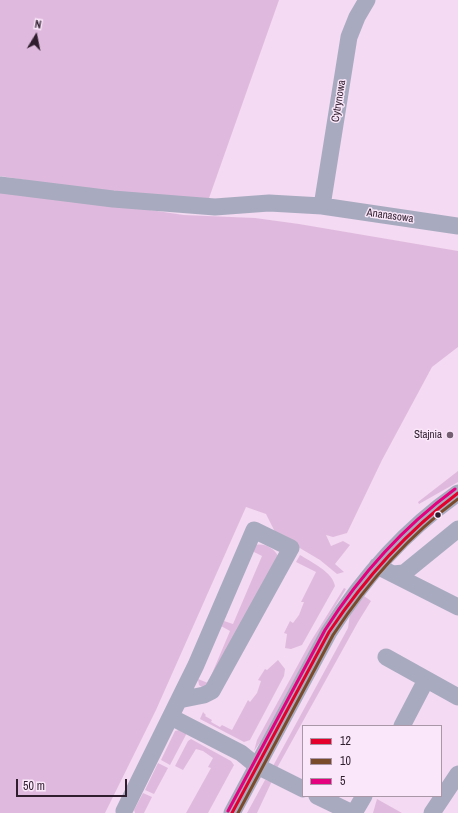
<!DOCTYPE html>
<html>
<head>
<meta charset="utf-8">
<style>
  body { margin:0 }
  #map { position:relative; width:458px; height:813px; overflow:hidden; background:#f4daf2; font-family:"Archivo Narrow",sans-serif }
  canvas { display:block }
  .legend { position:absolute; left:302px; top:725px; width:140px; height:72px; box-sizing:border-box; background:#fae7f9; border:1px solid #a997a8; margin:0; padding:5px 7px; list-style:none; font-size:12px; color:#301e2f }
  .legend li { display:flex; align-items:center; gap:8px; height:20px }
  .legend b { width:20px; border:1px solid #a997a8 }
  .north { position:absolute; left:16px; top:16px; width:40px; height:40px; -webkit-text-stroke:3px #fae7f9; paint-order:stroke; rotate:10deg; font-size:11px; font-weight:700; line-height:16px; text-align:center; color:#301e2f }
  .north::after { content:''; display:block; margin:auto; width:14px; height:18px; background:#301e2f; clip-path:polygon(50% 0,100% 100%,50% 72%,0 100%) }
  .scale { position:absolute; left:16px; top:779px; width:111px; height:18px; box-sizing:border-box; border:2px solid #301e2f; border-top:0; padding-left:5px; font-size:12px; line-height:14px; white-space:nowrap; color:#301e2f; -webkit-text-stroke:3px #fae7f9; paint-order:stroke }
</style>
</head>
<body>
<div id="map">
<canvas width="458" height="813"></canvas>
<ul class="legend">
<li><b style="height:5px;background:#e4002b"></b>12</li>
<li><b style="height:5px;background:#7a4b2a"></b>10</li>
<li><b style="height:5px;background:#e5007d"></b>5</li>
</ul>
<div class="north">N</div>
<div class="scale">50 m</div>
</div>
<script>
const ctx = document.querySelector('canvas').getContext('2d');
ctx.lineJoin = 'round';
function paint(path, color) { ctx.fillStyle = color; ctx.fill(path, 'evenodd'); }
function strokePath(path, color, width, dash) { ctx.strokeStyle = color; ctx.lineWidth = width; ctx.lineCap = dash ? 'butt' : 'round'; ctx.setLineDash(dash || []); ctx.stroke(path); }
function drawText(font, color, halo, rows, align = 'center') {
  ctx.font = font + ' "Archivo Narrow",sans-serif'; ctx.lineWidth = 3; ctx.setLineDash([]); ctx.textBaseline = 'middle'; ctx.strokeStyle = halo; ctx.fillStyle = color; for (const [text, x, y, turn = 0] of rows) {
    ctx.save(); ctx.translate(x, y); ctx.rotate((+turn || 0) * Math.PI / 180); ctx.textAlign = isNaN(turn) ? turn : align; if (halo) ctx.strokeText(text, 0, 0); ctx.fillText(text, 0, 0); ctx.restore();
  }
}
paint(new Path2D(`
  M0,0H279L208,201L108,193L0,176Z
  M0,188L184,215L255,218L299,224L458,251V347L432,367L382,460L347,533L333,537L326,535L331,546L343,541L350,545L335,564L344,572L337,574L320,560L276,534L266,514L246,507L156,710L105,813H0Z
  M458,471V482L419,504L418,502Z
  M256,545C264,543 274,548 278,556L211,686L203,688L199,685L198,679L208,683L230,631L221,626L224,621L233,624L262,556L254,552L253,550Z
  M300,555C311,562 333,572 335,586L302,645L291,649L285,648L287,634L284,633L290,621L293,623L299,615L304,602H301L316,572L296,562Z
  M344,588L346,589L323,626L261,741L254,751L257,740L311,641Z
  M364,596L371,601L358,622L277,768L273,766L348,628L350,614Z
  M278,660L285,669L284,676L250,740L244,742L200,719L203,712L206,715L205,716L212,720L211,722L220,727L222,725L232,730L248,700L250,702L257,693L261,681L258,680L265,669L267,670Z
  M179,730L188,731L170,765L161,760L175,731Z
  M191,739L231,761L234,765L208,813H186L211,768L208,767L213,758L203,751L196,749L183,770L175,766L188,741Z
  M158,763L168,768L154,794L145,790Z
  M265,780L272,781L257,813H247Z
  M143,793L152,797L144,813H135L134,810Z
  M377,799L402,813H373Z`), '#e0bade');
strokePath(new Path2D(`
  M0,185L113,199L215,207L269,203L322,206L458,226
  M322,206L349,37L357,17L367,0
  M377,566L458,607
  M393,574L404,573L458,529
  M386,657L458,697
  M171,717L241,753L257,766L303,789
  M402,726L426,680
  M317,796L352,813
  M124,811L196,665L254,530L291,548L212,691L204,695L179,700
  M232,813L329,632C363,578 405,530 458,493
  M354,813L364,796
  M432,813L458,774`), '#a8abc0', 17);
strokePath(new Path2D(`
  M232,813L329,632C365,578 406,532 458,493`), '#e4002b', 3);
strokePath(new Path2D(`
  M238,813L333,635C368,582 407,537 458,499`), '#7a4b2a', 3);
strokePath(new Path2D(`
  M228,811L325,630C360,575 402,528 455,489`), '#e5007d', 3);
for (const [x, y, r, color] of [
  [450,435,4,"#756073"],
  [438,515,3.5,"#301e2f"]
]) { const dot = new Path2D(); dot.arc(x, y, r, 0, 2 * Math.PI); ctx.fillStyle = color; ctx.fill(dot); strokePath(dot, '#fae7f9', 1.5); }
drawText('11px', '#301e2f', '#fae7f9', [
  ["Cytrynowa",339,101,-81],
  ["Ananasowa",390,216,8]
]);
drawText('11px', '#301e2f', '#fae7f9', [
  ["Stajnia",442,435]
], 'right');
</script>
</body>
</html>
